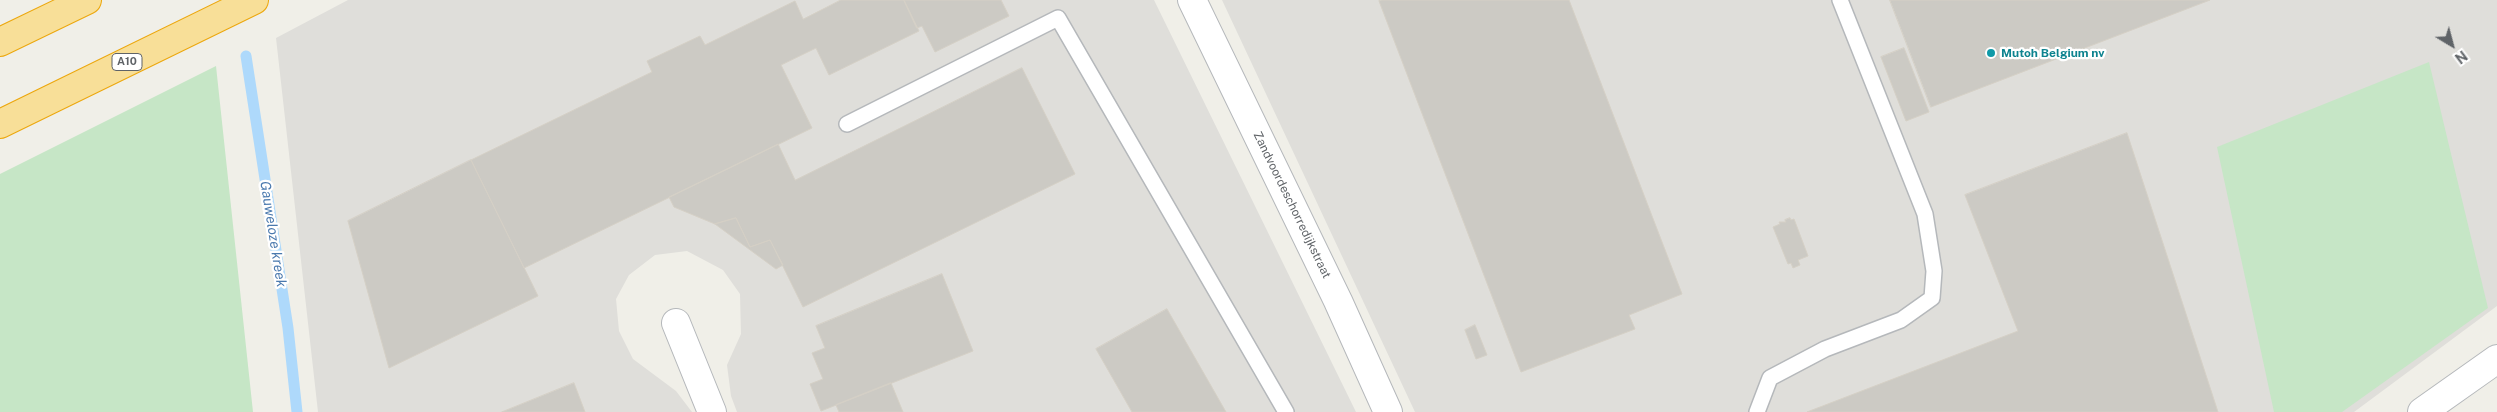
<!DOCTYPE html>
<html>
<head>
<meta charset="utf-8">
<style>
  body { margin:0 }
  #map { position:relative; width:2497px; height:412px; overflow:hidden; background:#f0efe8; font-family:"Public Sans",sans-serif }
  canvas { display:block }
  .north { position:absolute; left:2427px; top:20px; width:50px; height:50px; -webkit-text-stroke:4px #fff; paint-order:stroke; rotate:143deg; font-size:14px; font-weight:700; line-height:20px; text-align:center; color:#5f6367 }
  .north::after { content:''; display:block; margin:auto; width:18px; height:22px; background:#5f6367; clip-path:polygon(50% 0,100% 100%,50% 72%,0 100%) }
</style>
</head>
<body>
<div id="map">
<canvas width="2497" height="412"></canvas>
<div class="north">N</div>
</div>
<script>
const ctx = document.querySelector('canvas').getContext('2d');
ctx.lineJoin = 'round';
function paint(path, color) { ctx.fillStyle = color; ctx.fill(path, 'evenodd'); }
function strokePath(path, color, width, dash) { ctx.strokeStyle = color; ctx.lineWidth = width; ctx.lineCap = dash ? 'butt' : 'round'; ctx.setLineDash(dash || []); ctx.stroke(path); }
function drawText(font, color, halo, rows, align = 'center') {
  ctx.font = font + ' "Public Sans",sans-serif'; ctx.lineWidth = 4.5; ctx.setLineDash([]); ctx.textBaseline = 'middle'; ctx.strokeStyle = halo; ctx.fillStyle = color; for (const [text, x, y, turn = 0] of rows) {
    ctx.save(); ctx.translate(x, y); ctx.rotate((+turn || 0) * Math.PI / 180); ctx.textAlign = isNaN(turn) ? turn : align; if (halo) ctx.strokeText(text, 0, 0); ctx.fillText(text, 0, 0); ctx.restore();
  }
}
paint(new Path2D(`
  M348,0H1154L1356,412H737L731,396L727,365L741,334L740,294L723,270L687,251L655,255L629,275L616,299L619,331L633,359L676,391L692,412H318L276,38Z
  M1222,0H2497V306L2354,412H1415Z`), '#dfdeda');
paint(new Path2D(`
  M2429,62L2488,308L2342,412H2274L2217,147Z
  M216,66L253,412H0V174Z`), '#c6e6c6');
strokePath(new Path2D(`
  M246,56L288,328L297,412`), '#aed9fb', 11);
const building = new Path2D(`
  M841,0H904L919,31L829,75L816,48L781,65L812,128L524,268L471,160L652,72L647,61L700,36L705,45L795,1L803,19Z
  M904,0H1001L1009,16L935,52L922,26L917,28Z
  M1382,0H1569L1682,294L1629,315L1635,329L1521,372L1379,1Z
  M1890,0H2210L1931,107Z
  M1904,48L1929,112L1906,121L1881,57Z
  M1022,68L1075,174L803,307L770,240L750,247L736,218L715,224L674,207L669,197L778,144L795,180Z
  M2127,133L2218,412H1807L2018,331L1965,195Z
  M471,160L538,296L389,368L348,221Z
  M736,218L750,247L770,240L783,265L776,269L715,224Z
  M1790,218L1791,220L1794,219L1808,256L1798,260L1800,265L1793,268L1791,263L1788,264L1773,227L1780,224L1779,222H1786L1785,220Z
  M942,274L973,351L821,411L810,384L823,379L812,353L825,348L816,326Z
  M1167,309L1226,412H1132L1096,349Z
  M1475,325L1487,355L1476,359L1465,330Z
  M574,383L585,412H502Z
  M891,383L903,412H839L836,405Z`);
paint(building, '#cccac4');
strokePath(building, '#d5d0c6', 1);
const service = new Path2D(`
  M847,124L1058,18L1286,412
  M1757,412L1770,378L1825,349L1901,320L1932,298L1934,271L1925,214L1840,0`);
const minor = new Path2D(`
  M1192,0L1338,301L1388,412
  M676,323L712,412
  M2422,412L2497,359`);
const motorway = new Path2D(`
  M0,42L87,0
  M0,124L254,0`);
strokePath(service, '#b5b8bb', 18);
strokePath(minor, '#b5b8bb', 30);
strokePath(motorway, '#eca70d', 30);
strokePath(service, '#fff', 15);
strokePath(minor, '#fff', 28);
strokePath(motorway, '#f8df98', 28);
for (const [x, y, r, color] of [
  [1991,53,5,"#0f9aa8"]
]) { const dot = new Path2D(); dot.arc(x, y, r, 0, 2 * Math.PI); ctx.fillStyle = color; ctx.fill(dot); strokePath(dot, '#fff', 2); }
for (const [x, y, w] of [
  [127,62,30]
]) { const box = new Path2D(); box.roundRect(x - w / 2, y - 8.5, w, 17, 4); ctx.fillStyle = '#fff'; ctx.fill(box); strokePath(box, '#5f6367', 1); }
drawText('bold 11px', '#5f6367', null, [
  ["A10",127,62]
]);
drawText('bold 12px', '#0d838f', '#fff', [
  ["Mutoh Belgium nv",2001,53]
], 'left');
drawText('12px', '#5f6367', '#fff', [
  ["Zandvoordeschorredijkstraat",1292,205,64]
]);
drawText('italic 14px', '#4a79ae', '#fff', [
  ["Gauweloze kreek",273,234,81]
]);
</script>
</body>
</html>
